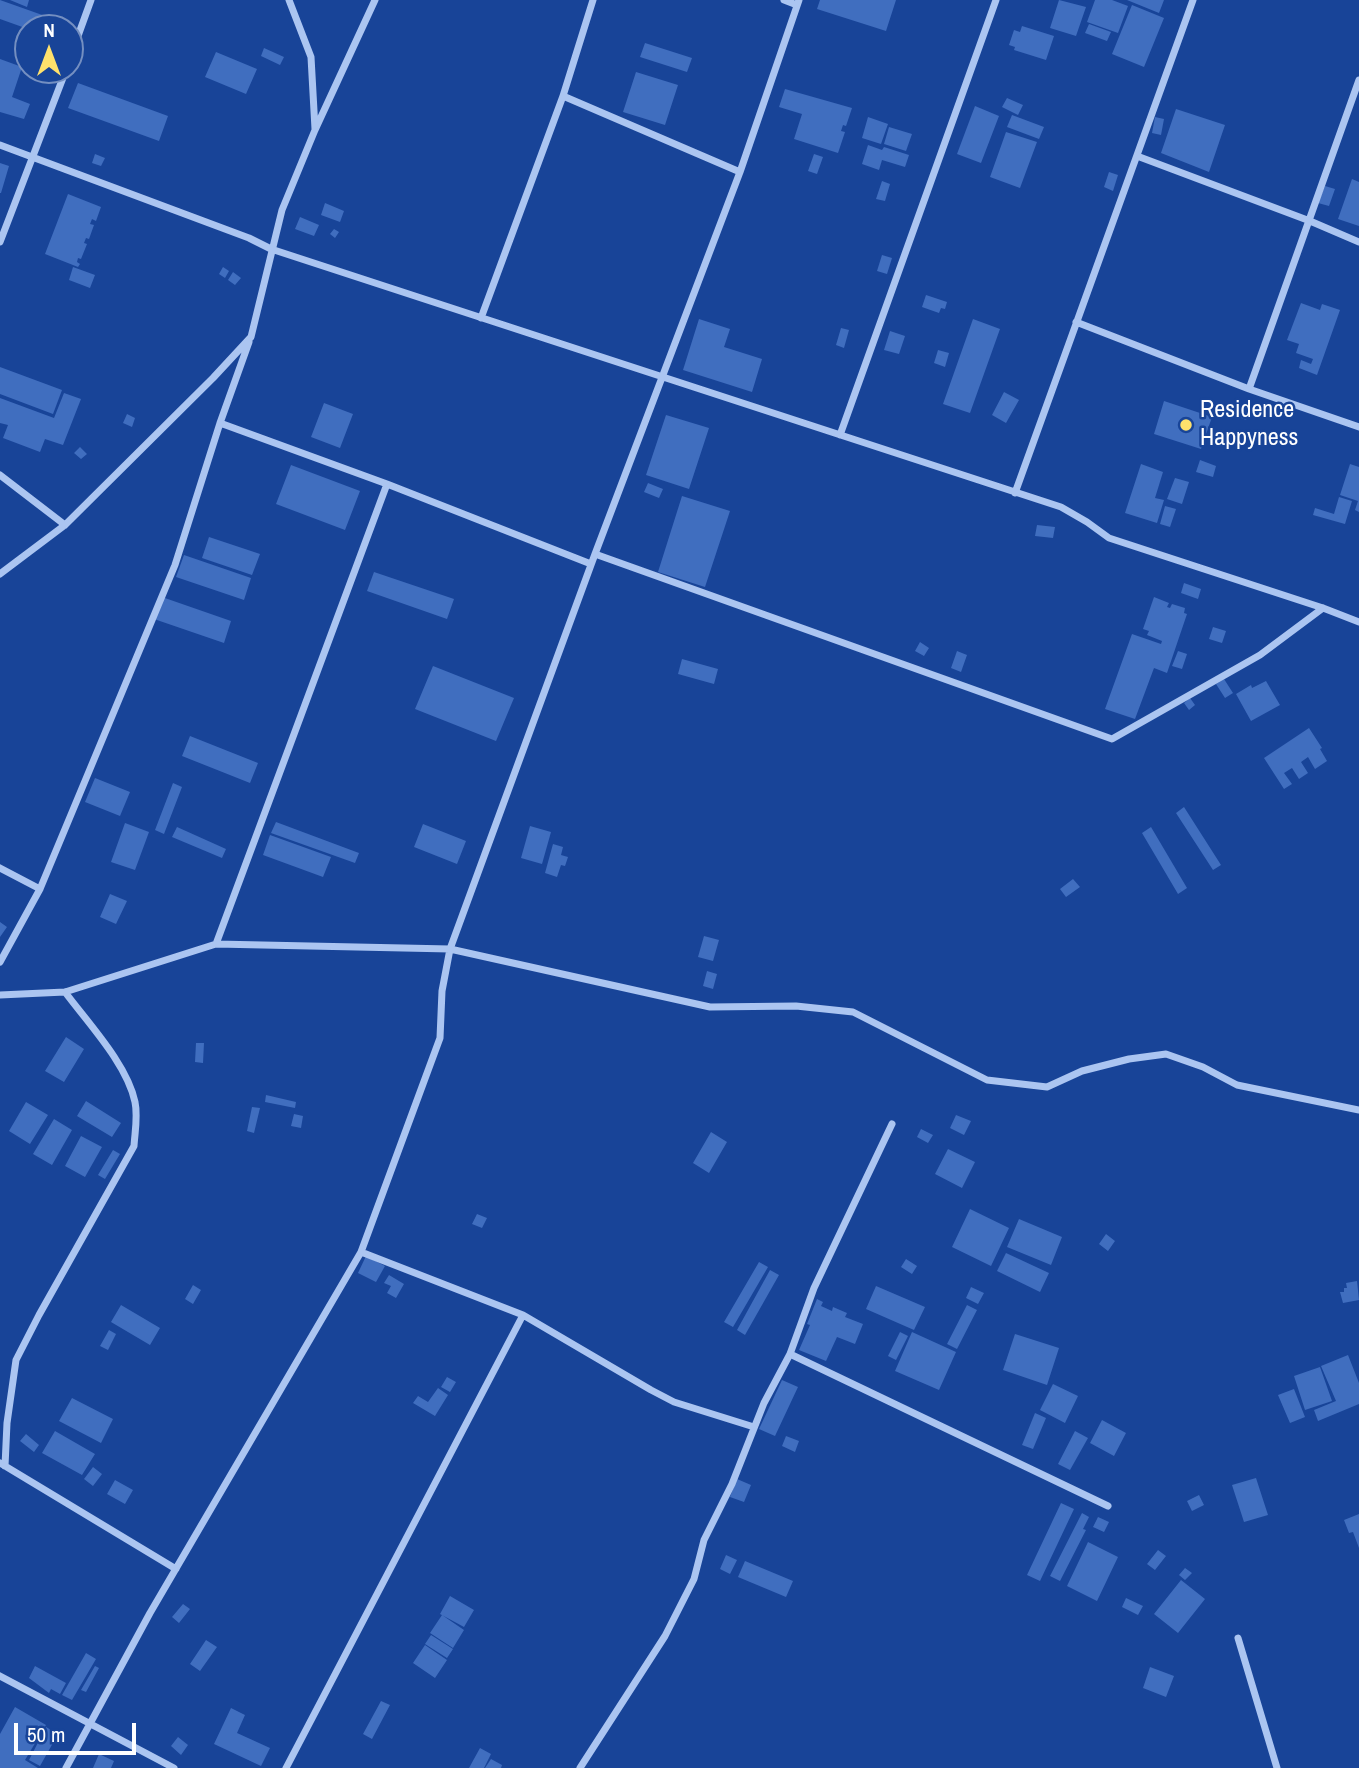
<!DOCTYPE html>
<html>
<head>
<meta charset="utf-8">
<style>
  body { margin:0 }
  #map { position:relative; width:1359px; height:1768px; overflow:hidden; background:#184498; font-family:"Archivo Narrow",sans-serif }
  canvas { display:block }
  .north { position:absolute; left:14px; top:14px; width:70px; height:70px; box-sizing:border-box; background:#184498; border:2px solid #748fc1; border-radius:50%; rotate:0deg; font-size:19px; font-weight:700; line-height:28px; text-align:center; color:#fff }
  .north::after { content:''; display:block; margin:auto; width:24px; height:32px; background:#ffe16c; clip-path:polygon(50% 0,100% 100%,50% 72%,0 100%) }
  .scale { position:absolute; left:14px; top:1723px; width:122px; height:32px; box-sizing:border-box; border:4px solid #fff; border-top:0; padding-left:9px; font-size:21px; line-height:24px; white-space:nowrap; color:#fff; -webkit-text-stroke:5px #184498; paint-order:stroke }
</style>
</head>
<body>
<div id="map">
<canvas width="1359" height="1768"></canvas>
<div class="north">N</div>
<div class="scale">50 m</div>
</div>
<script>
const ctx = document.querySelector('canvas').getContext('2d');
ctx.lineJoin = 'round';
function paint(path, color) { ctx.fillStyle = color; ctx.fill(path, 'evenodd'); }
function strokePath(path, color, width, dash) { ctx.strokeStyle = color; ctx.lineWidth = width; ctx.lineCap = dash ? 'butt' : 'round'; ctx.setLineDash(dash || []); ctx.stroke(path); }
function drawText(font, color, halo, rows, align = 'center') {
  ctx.font = font + ' "Archivo Narrow",sans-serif'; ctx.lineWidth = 5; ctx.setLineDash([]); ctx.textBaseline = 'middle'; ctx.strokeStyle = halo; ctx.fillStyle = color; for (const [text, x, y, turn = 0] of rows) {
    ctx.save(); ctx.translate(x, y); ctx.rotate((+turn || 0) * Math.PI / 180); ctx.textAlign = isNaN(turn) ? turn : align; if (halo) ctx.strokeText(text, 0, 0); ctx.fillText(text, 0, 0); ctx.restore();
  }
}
paint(new Path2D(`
  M0,0L62,22L60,28L28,29L0,19Z
  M10,0H29L27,7Z
  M820,0H896L886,31L817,9Z
  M1059,0L1086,7L1076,36L1050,28Z
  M1095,0H1112L1128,6L1118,33L1087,22Z
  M1127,0H1164L1159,13Z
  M1132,5L1164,18L1144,67L1112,54Z
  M1089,24L1111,32L1107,41L1085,33Z
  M1022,26L1054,36L1046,60L1014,50L1015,47L1009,45L1014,30L1020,32Z
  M645,43L692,58L687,72L640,57Z
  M264,48L284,57L280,65L261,56Z
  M216,52L257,69L246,94L205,77Z
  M0,59L22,67L12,97L30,104L24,119L0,112Z
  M636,72L678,85L665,125L623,112Z
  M78,83L168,116L159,141L68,108Z
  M785,89L852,108L846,126L843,125L841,131L845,132L838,153L794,139L802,114L779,107Z
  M1007,98L1023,105L1018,115L1002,107Z
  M975,106L999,116L981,163L957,154Z
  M1176,109L1225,125L1209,172L1161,153Z
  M1012,115L1044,127L1039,139L1007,127Z
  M868,117L888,124L881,144L862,138Z
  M1155,117L1164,119L1161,135L1152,133Z
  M889,127L912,134L906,151L884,144Z
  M1006,132L1037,142L1020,188L990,177Z
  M868,145L882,150L884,147L909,155L905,167L882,160L879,170L862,164Z
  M95,154L105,158L101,166L92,163Z
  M814,154L823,157L817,174L808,171Z
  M0,163L9,166L1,193H0Z
  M1109,172L1118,175L1113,191L1104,187Z
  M1352,179L1359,182V226L1338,219Z
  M882,181L890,184L885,201L876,199Z
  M1325,186L1335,189L1329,206L1318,203Z
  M68,194L101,207L96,221L92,219L90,224L94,225L89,239L86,238L84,243L87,244L81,259L78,258L77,262L80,264L78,267L45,254Z
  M325,203L344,211L340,222L321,215Z
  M300,217L319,225L314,236L295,229Z
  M334,229L339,232L335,238L330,234Z
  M882,255L892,258L887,274L877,271Z
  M73,267L95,275L90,288L69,280Z
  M223,267L229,271L225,278L219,274Z
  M233,272L241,278L235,285L228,280Z
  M926,295L947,302L945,309L941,308L939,313L922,307Z
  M1301,303L1320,310L1322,304L1340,310L1317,375L1299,368L1301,360L1311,364L1313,359L1296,353L1299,344L1287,340Z
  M699,319L730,329L724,347L762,359L752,392L683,370Z
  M973,319L1000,329L970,413L943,404Z
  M841,328L849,330L844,348L836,345Z
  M890,331L905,336L899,354L884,350Z
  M938,350L949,353L945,367L934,363Z
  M0,367L62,390L53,414L0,394Z
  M1004,392L1019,400L1006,423L992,415Z
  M64,393L81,399L63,445L45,439L40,452L3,438L8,425L0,423V398L54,418Z
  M1164,401L1212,417L1201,449L1154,434Z
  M324,403L353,414L340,448L311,437Z
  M1230,404L1250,412L1246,420L1227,412Z
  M127,414L135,418L132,427L123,423Z
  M666,415L709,428L689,489L646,475Z
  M80,447L87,454L81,459L74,453Z
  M1200,460L1216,466L1213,477L1196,472Z
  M1141,464L1163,472L1155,498L1164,500L1157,523L1125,513Z
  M1350,464L1359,467V512L1355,510L1358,501L1340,495Z
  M291,465L360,491L345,530L276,504Z
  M1175,478L1189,482L1182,504L1167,499Z
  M648,483L663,489L659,498L644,492Z
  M682,496L730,511L705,587L658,572Z
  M1339,497L1352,501L1345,524L1313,515L1315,508L1334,514Z
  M1165,506L1176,509L1170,527L1160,524Z
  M1037,525L1055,527L1053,538L1035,536Z
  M209,537L260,554L252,575L202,558Z
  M184,555L251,578L244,600L176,577Z
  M374,572L454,599L447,619L367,591Z
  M1184,583L1201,589L1198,599L1181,593Z
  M162,597L231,621L224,643L154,619Z
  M1154,597L1169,603L1167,607L1170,608L1172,604L1185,608L1184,613L1187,614L1167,673L1154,668L1135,719L1105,709L1132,634L1161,644L1162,641L1147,635L1149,631L1143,629Z
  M1213,627L1226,631L1222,643L1209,639Z
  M920,642L929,648L924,656L915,651Z
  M957,651L967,655L961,672L951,668Z
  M1178,651L1187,654L1182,669L1172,666Z
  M682,659L718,669L714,684L678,674Z
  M433,666L514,698L496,741L415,709Z
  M1224,679L1233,693L1225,698L1216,684Z
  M1266,681L1280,705L1251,721L1236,694L1251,685L1252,688Z
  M1190,698L1195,705L1189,710L1184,703Z
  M1309,728L1322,748L1320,749L1327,761L1315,769L1308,757L1301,762L1308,773L1299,779L1292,768L1284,773L1292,784L1284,789L1264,758Z
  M190,736L258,763L250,783L182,756Z
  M95,778L130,792L120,816L85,802Z
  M173,783L182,787L164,834L155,830Z
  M1184,807L1221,865L1213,870L1176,813Z
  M276,822L359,853L355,863L271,833Z
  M125,823L149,832L135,870L111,862Z
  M423,824L466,841L457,864L414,847Z
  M530,826L551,832L542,864L521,858Z
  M177,827L226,849L222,858L172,837Z
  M1151,827L1187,888L1178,894L1142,833Z
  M270,835L331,857L323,877L263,855Z
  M553,844L563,847L561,855L568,857L565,866L561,865L557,877L545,873Z
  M1073,879L1080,887L1066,897L1060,889Z
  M110,894L127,901L116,924L100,917Z
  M0,922L7,927L0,937Z
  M704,936L719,940L713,961L698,957Z
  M707,971L717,974L713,989L703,986Z
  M66,1037L84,1049L64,1082L45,1071Z
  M196,1043H204L203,1063L195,1062Z
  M266,1095L296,1102L295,1108L265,1102Z
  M86,1101L121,1123L112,1137L77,1116Z
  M26,1102L48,1115L30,1144L9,1131Z
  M252,1107L260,1108L254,1133L247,1131Z
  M294,1114L303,1116L301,1128L291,1126Z
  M956,1115L971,1121L964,1135L950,1128Z
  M54,1119L72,1130L52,1165L33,1154Z
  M921,1129L933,1135L928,1143L917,1137Z
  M711,1132L727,1142L709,1173L693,1163Z
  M81,1136L102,1147L85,1177L65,1166Z
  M948,1149L975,1162L962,1188L935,1174Z
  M113,1150L120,1154L105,1179L98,1175Z
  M970,1209L1009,1228L991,1266L952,1247Z
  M477,1214L487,1218L482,1228L472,1224Z
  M1019,1219L1062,1237L1051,1265L1007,1247Z
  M1106,1234L1115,1241L1108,1251L1099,1244Z
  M1006,1253L1049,1273L1040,1292L997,1271Z
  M366,1256L385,1266L376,1282L358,1273Z
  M906,1259L917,1266L912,1274L901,1267Z
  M759,1262L768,1267L733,1327L724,1322Z
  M770,1270L779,1275L745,1335L737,1330Z
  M389,1275L404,1284L396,1298L387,1293L391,1286L384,1283Z
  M1357,1281L1359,1300L1343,1303L1340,1292H1344V1288H1347L1346,1283Z
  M193,1285L201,1290L193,1304L185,1299Z
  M876,1286L925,1307L914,1330L866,1309Z
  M971,1287L984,1293L978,1304L966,1298Z
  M817,1299L823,1302L821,1306L832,1311L833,1307L847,1313L845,1317L863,1324L855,1344L837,1337L826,1361L799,1350L810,1325L807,1324Z
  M121,1305L160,1328L150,1345L111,1322Z
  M967,1305L977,1310L957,1349L947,1344Z
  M109,1330L116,1334L108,1350L100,1346Z
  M900,1332L908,1336L896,1360L888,1356Z
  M912,1332L956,1352L939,1390L895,1371Z
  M1015,1334L1059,1348L1047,1385L1003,1370Z
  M1348,1355L1359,1383V1404L1318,1421L1314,1410L1336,1401L1321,1366Z
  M1320,1367L1332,1401L1305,1410L1294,1376Z
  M447,1377L456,1382L450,1392L441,1387Z
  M782,1380L798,1387L775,1436L759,1429Z
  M1053,1384L1078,1396L1065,1423L1040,1410Z
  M438,1388L448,1395L435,1416L413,1403L418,1396L428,1402Z
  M1294,1389L1305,1417L1290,1423L1278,1395Z
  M72,1398L113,1419L101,1443L59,1421Z
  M1035,1413L1046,1418L1033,1449L1022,1445Z
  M1102,1420L1126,1433L1114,1456L1090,1443Z
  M55,1431L95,1454L82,1475L42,1453Z
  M1075,1431L1088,1438L1070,1470L1058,1464Z
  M26,1434L39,1445L34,1452L20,1441Z
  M786,1436L799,1441L795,1452L782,1446Z
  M93,1467L102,1474L93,1486L84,1479Z
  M1256,1478L1268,1515L1244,1522L1232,1485Z
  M737,1479L751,1485L744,1502L730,1497Z
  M115,1480L133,1490L125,1504L107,1494Z
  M1199,1495L1204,1505L1192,1511L1187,1501Z
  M1061,1503L1074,1509L1040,1581L1027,1575Z
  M1082,1513L1089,1517L1083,1529L1086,1530L1060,1581L1050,1576Z
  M1359,1514V1548L1353,1532L1349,1533L1344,1520Z
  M1098,1517L1109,1522L1104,1532L1093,1527Z
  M1088,1542L1118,1557L1097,1601L1067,1586Z
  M1158,1550L1166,1556L1155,1570L1147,1564Z
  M726,1555L737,1560L730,1574L720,1569Z
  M745,1561L793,1581L786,1597L738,1577Z
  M1185,1568L1192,1573L1185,1580L1179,1575Z
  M1181,1580L1205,1599L1178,1633L1154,1614Z
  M450,1596L474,1610L464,1627L440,1614Z
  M1126,1598L1143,1606L1138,1615L1122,1607Z
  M183,1604L190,1609L179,1623L172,1617Z
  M442,1615L464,1630L453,1648L430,1633Z
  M431,1635L453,1649L447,1658L425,1644Z
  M206,1640L217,1647L200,1671L190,1664Z
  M425,1645L447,1660L435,1678L413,1663Z
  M86,1653L96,1659L72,1700L62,1695Z
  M35,1666L66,1683L60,1694L51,1689L49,1693L29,1678Z
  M95,1666L99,1668L86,1692L81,1690Z
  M1150,1667L1174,1676L1166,1697L1143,1688Z
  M381,1701L390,1705L372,1739L363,1734Z
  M15,1707L46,1725L25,1760L38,1768H0V1734Z
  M231,1708L245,1715L237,1733L270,1748L261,1766L214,1744Z
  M46,1727L58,1734L40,1766L29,1760Z
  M178,1737L188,1745L181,1755L171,1746Z
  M480,1748L491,1754L484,1768H469Z
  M99,1754L114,1761L111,1768H93Z
  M491,1759L502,1765L501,1768H485Z`), '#406ebf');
strokePath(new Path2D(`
  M289,0L311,57L315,129
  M593,0L563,96L740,172
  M784,0L797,5
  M70,58L91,0
  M0,145L249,238L271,249L1061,507L1087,522L1109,538L1323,608L1359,622
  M1137,156L1310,221L1359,242
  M0,242L66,70
  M481,318L563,96
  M1076,322L1249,389L1359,427
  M249,342L220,423L387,484L591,564
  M1249,389L1359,80
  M840,435L996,0
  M0,475L65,525
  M1015,493L1193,0
  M595,554L1112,739L1260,655L1323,608
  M0,574L65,525L213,378L251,337L282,210L315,130L375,0
  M0,868L40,889
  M216,944L387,484
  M0,962L40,889L175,565L220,423
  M0,995L65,992L216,944L450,949L710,1007L796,1006L853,1012L987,1080L1047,1087L1082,1071L1129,1059L1166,1054L1203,1067L1237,1085L1359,1110
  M361,1252L523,1315L651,1390L674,1402L754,1427
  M790,1354L1108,1506
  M0,1463L176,1569
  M5,1466L7,1423L16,1360L39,1315L134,1146C135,1131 138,1116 135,1102C127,1064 88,1023 65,992
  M1238,1638L1277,1768
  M0,1676L174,1768
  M66,1768L150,1613L361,1252L440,1038L442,991L450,949L595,554L740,172L799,0
  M286,1768L523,1315
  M580,1768L665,1636L694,1579L704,1540L732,1484L764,1403L790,1354L814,1288L892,1124`), '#abc5f1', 7);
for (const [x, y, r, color] of [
  [1186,425,7,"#ffe16c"]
]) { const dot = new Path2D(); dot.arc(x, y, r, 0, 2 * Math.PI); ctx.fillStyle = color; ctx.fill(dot); strokePath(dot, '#184498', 2.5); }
drawText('24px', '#fff', '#184498', [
  ["Residence",1200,411],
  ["Happyness",1200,439]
], 'left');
</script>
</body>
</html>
